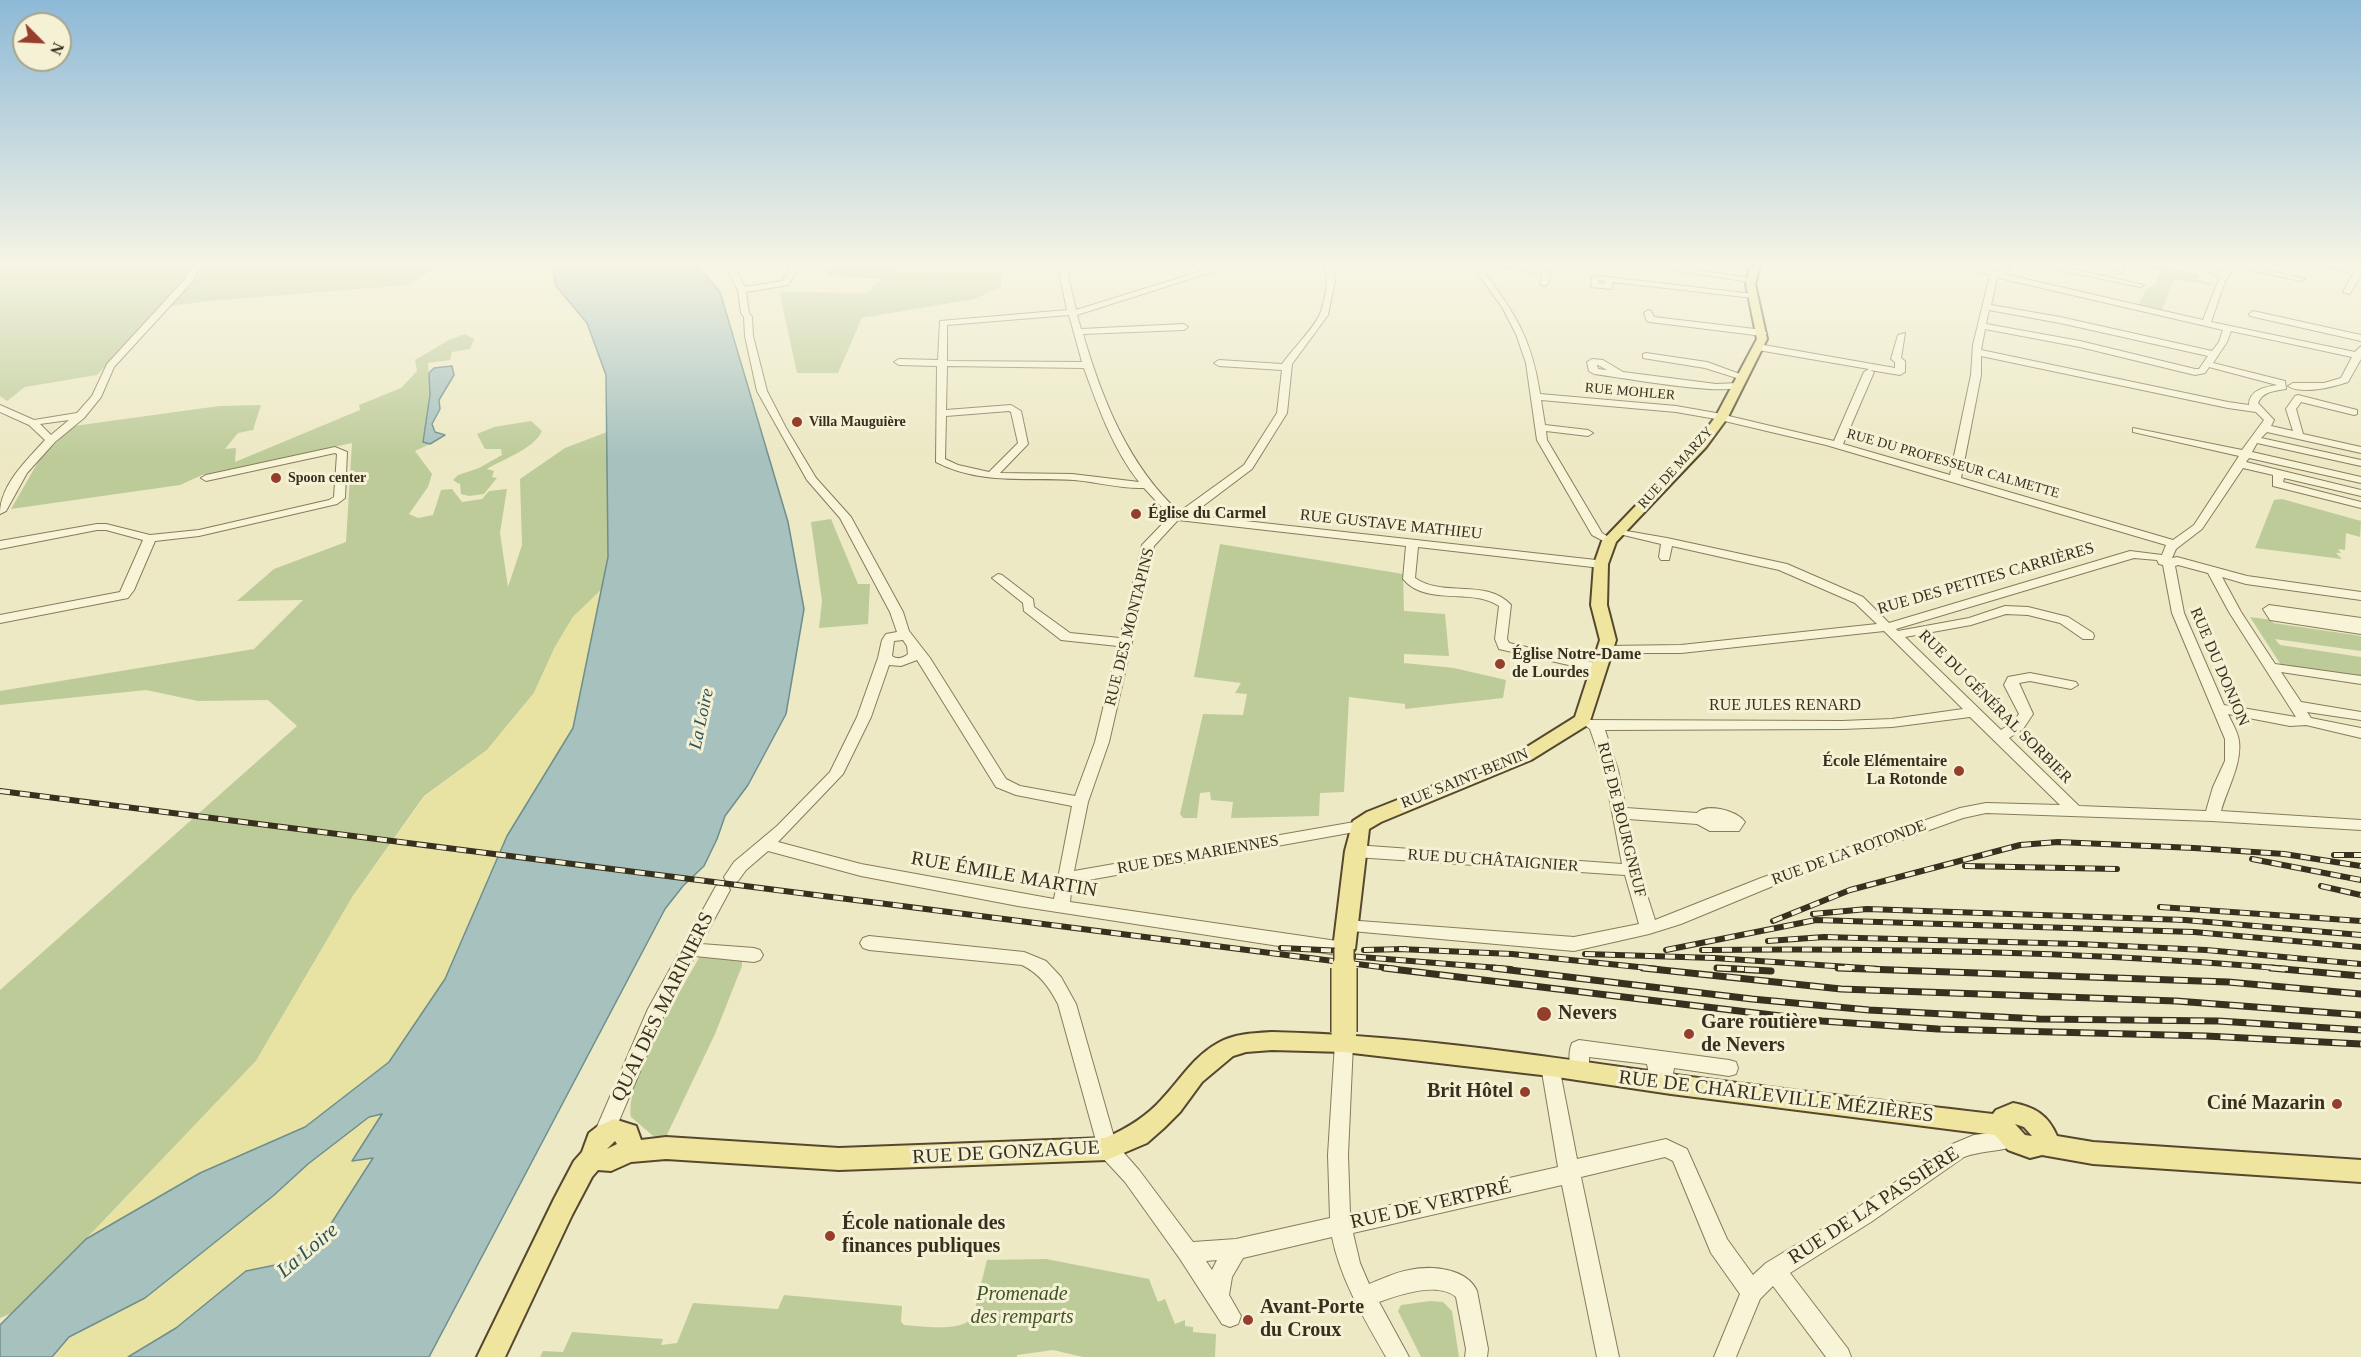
<!DOCTYPE html>
<html>
<head>
<meta charset="utf-8">
<style>
  body { margin:0 }
  #map { position:relative; width:2361px; height:1357px; overflow:hidden; background:#ede9c5; font-family:"Times New Roman",serif }
  canvas { display:block }
  .north { position:absolute; left:12px; top:12px; width:60px; height:60px; box-sizing:border-box; background:#f5f1d4; border:2px solid #a9a48c; border-radius:50%; rotate:114deg; font-size:16px; font-weight:700; line-height:24px; text-align:center; color:#38301f }
  .north::after { content:''; display:block; margin:auto; width:21px; height:27px; background:#963e2c; clip-path:polygon(50% 0,100% 100%,50% 72%,0 100%) }
</style>
</head>
<body>
<div id="map">
<canvas width="2361" height="1357"></canvas>
<div class="north">N</div>
</div>
<script>
const ctx = document.querySelector('canvas').getContext('2d');
ctx.lineJoin = 'round';
function paint(path, color) { ctx.fillStyle = color; ctx.fill(path, 'evenodd'); }
function strokePath(path, color, width, dash) { ctx.strokeStyle = color; ctx.lineWidth = width; ctx.lineCap = dash ? 'butt' : 'round'; ctx.setLineDash(dash || []); ctx.stroke(path); }
function drawText(font, color, halo, rows, align = 'center') {
  ctx.font = font + ' "Times New Roman",serif'; ctx.lineWidth = 6; ctx.setLineDash([]); ctx.textBaseline = 'middle'; ctx.strokeStyle = halo; ctx.fillStyle = color; for (const [text, x, y, turn = 0] of rows) {
    ctx.save(); ctx.translate(x, y); ctx.rotate((+turn || 0) * Math.PI / 180); ctx.textAlign = isNaN(turn) ? turn : align; if (halo) ctx.strokeText(text, 0, 0); ctx.fillText(text, 0, 0); ctx.restore();
  }
}
paint(new Path2D(`
  M0,267H437L409,285L209,301L163,307L97,375L25,387L7,401L0,396Z
  M824,267H898L897,273L1001,271V287L974,299L862,318L838,373H797L779,291L865,294L882,279L829,276Z
  M2142,267H2165L2200,274L2198,280L2213,283V286L2174,279L2161,313L2137,308L2147,288L2154,286L2161,271Z
  M465,334L474,339L470,349L452,352L450,360L428,363L430,395L423,442L430,444L415,451L432,474L428,487L409,514L418,518L433,515L441,490L452,489L462,502L482,499L489,491L507,489L500,533L508,587L522,545L520,479L565,448L607,432L608,557L602,589L573,617L555,647L534,693L487,750L424,796L353,896L256,1061L86,1239L12,1313L0,1318V990L297,726L268,700L198,701L146,690L0,705V691L254,649L303,600L237,601L274,569L346,542L352,443L202,475L180,485L11,509L41,457L74,426L219,406L261,405L253,430L238,433L225,449L236,448L235,462L360,410L359,405L401,388L417,371L415,360L449,340Z
  M531,421L542,431C534,449 503,459 487,469L494,471L492,477L497,478L484,494L469,496L461,494L460,483L459,484L453,480L458,475L479,468L502,455L501,449H485L477,434L494,427Z
  M2282,499L2361,521L2360,537L2346,533L2345,550L2338,549L2341,553H2336L2342,559L2255,548L2274,500Z
  M831,519L858,584H870L868,624L819,628L822,601L811,522Z
  M1220,544L1403,574L1404,611L1445,614L1449,656L1404,654V663L1454,668L1506,680L1503,698L1405,709V704L1349,697L1344,792L1320,793L1319,816L1231,818L1233,802L1211,800L1210,792L1200,793L1197,818H1183L1180,814L1203,714L1243,715L1247,694L1235,693L1241,683L1194,677Z
  M2250,617L2272,620L2273,623L2361,636V651L2275,639L2280,645L2361,657V680L2283,668Z
  M700,956L736,957L742,961V966L715,1034L664,1141L652,1135L631,1117C625,1078 680,993 700,956Z
  M1046,1259L1149,1279L1158,1302L1165,1299L1175,1324L1185,1320V1326L1193,1327V1332L1216,1334L1215,1357H1083L1053,1350L1017,1355V1357H540L543,1351L563,1352L572,1332L663,1339L661,1345L677,1343L693,1303L778,1309L784,1295L902,1306L901,1322L904,1325C919,1326 966,1333 973,1316C977,1306 977,1293 979,1283L981,1284L987,1260Z
  M1430,1301L1443,1302L1452,1311L1459,1357H1421L1398,1311L1401,1305Z`), '#bdcb99');
paint(new Path2D(`
  M602,589L573,728L507,836L445,979L389,1062L305,1127L200,1173L86,1239L256,1061L353,896L425,796L487,750L534,693L555,647L573,617Z
  M383,1114L352,1160L373,1157L318,1244L285,1263L246,1271L176,1328L128,1357H52L69,1337L145,1298L273,1196L308,1164L369,1117Z`), '#e9e3a3');
const water = new Path2D(`
  M552,267H699L720,292L788,522L804,609L786,714L748,785L725,816L717,839L704,866L683,886L665,909L429,1357H128L176,1328L246,1271L285,1263L318,1244L373,1158L352,1161L382,1114L369,1117L308,1164L273,1196L145,1298L69,1337L52,1357H0V1325L86,1239L200,1173L305,1127L389,1062L445,979L507,836L573,728L608,557L606,375L587,323L556,286Z
  M452,366L454,375L439,400L440,409L432,424L435,432L445,435L430,444L423,442L430,395L429,373L434,368Z`);
paint(water, '#a6c1be');
strokePath(water, '#6d8f8d', 1.5);
const minor = new Path2D(`
  M191,267H199L192,282L114,367L101,397L84,418L55,442L27,473L6,511L0,514C0,485 26,461 45,440L29,425L0,412V405L34,420L77,413L92,396L107,364L185,279ZM69,420L51,435L40,424Z
  M726,267H734L745,287L782,281L789,272L788,267H796L797,272L788,285L746,292L749,313L752,317L753,336L767,391L786,428L816,478L851,517L903,612L909,631L930,658L1006,779L1020,786L1075,796L1095,742L1118,646L1061,640L1024,611L1023,603L992,578L998,574L1002,575L1033,599L1034,607L1070,633L1120,638L1142,545L1170,516L1144,488C1120,489 1098,482 1074,480C1027,477 980,485 936,462L937,366L899,365L894,362L899,359L938,360L940,321L1067,310L1058,267H1066L1076,310L1214,267H1227L1077,315L1081,329L1184,324L1188,327L1184,330L1083,334C1102,399 1128,465 1179,512L1244,465L1277,413L1282,370L1219,366L1214,363L1219,360L1282,364C1292,350 1314,328 1320,314C1324,303 1331,277 1323,267H1332L1335,280L1328,315L1292,364L1287,413L1252,469L1191,515L1605,561L1607,564L1601,568L1418,547L1415,578C1443,598 1487,578 1511,605L1507,639L1509,643L1604,665L1606,668L1599,672L1499,649L1495,639L1499,606C1470,587 1427,607 1403,579L1406,546L1178,520L1154,546L1109,742L1088,802L1074,871L1360,821L1365,822L1368,826L1365,830L1360,831L1072,883L1070,902L1344,942L1350,944L1353,949L1350,954L1344,956L1018,906L861,876L768,851L746,870L738,881L732,883L726,881L724,877L734,862L777,826L830,772L857,717L878,658L882,640L886,634L897,632L890,612L840,518L807,480L757,391L745,336L744,317L741,313L738,290ZM1069,315L1082,362L947,361V325ZM947,366L1084,368C1098,407 1113,449 1139,482L1072,474L1000,473L1028,444L1021,411L1011,405L946,410ZM1009,411L1011,412L1018,443L989,472L958,465L945,459L946,416ZM903,640L907,646L908,654C903,658 898,660 892,656L894,641ZM917,660L996,787L1016,795L1072,806L1054,899L861,864L778,842L843,774L871,717L889,665L901,666Z
  M1473,267H1481C1514,312 1532,338 1540,394L1676,406L1716,413L1834,441L1864,372L1869,369L1758,350L1754,347L1758,344L1895,368V362L1891,359L1898,335L1905,333L1901,358L1905,361V372L1900,375L1870,370L1874,372L1843,444L1950,475L1971,375L1973,345L1990,275L1961,267H1976L1997,272L2001,267H2010L2004,274L2203,320L2220,276L2193,267H2207L2223,272L2227,267H2235L2225,281L2211,322L2355,352L2361,346V359L2348,382C2333,387 2302,395 2288,386L2293,383H2324L2341,378L2352,357L2231,331L2227,342L2213,363L2285,381L2286,389C2275,391 2263,391 2258,403L2274,420L2271,426L2293,431L2286,409L2295,396L2298,395L2357,410V414L2354,415L2301,402L2296,409L2303,434L2361,447V453L2267,432L2261,438L2361,460V466L2257,443L2252,452L2361,477V483L2249,458L2246,462L2361,490V496L2284,478L2283,482L2361,502V508L2273,486V475L2243,468L2202,529L2176,549L2172,558L2168,559L2177,557L2247,576L2361,592V600L2246,584L2222,577L2241,612L2275,664L2361,676V684L2281,672L2301,702L2361,712V720L2307,712L2311,718L2361,728V738L2306,725L2290,726L2228,714C2232,723 2238,732 2239,741C2242,764 2227,789 2221,811L2361,820V830L2212,821L1986,813L1963,818L1773,886L1681,924L1649,934L1574,951L1340,930L1338,926L1340,922L1346,920L1574,937L1639,924L1625,875L1355,857L1349,855L1347,851L1349,847L1355,845L1622,864L1604,770L1590,729L1582,723L1584,720L1842,721L1892,719L1963,709L1884,631L1681,653H1601L1599,650L1601,647L1606,646L1681,645L1877,624L1855,603L1779,570L1672,546L1669,560H1661L1659,557L1661,544L1615,533V529L1667,538L1787,564L1863,597L1889,623L2130,551L2162,555L2166,545L1826,445L1716,419L1676,412L1541,400L1545,425L1588,430L1593,433L1588,436L1546,431L1547,440L1602,533L1615,541L1609,544L1592,535L1537,440L1526,363L1516,334L1502,307ZM1997,278H1999L2223,330L2219,342L2212,351L2060,317L1991,305ZM1989,310L2060,323L2208,356L2199,369H2195L2080,341L1986,324ZM1985,329L2080,347L2195,375L2205,373L2209,367L2277,385C2265,387 2249,390 2249,405L2228,402L1981,350ZM1981,356L2228,408L2256,412L2264,420L2242,450L2133,428V432L2239,456L2194,525L2173,540L1961,478L1981,375ZM2134,558L2157,560L2159,564L2163,565L2172,613L2225,739V761L2213,787L2206,811L2079,806L2009,738L2023,729L2033,714L2019,683L2030,681L2071,689L2078,685L2076,682L2030,673L2008,677L2004,685L2019,714L2013,722L2001,730L1905,637L1971,625L2006,614L2028,615L2060,623L2083,639H2093L2094,636L2093,633L2068,617L2028,607L2005,606L1969,618L1898,631L1896,629ZM2178,565L2208,573L2229,612L2296,717L2224,705L2184,613L2175,566ZM1970,717L2060,805L1986,803L1960,808L1761,878L1655,920L1639,870L1628,819L1697,824L1710,831H1739L1745,822C1737,810 1706,803 1697,813L1626,808L1618,770L1605,730L1842,729L1892,727Z
  M1497,267H1532L1551,271L1548,284L1544,286L1540,284L1543,273Z
  M1653,267H1676L1749,278L1753,280L1749,282Z
  M2045,267H2063L2144,285L2140,287Z
  M2104,267H2120L2125,270L2121,272Z
  M2235,267H2253L2305,279L2301,281Z
  M2329,267L2361,270V275L2350,294L2343,292L2353,274Z
  M1599,276L1753,294L1757,296L1753,298L1613,282L1611,289L1591,287L1592,277ZM1599,280L1605,281V284L1598,283Z
  M1648,310L1651,311L1654,317L1763,330L1767,333L1763,336L1650,322L1647,321L1644,313Z
  M2253,311L2361,335V341L2250,316L2249,314Z
  M1646,353L1707,362L1748,377L1743,380L1705,368L1643,358V354Z
  M1592,359L1603,360L1623,372L1716,384L1738,383L1743,386C1727,397 1619,377 1594,374L1589,371L1587,362ZM1597,365H1598L1607,370L1598,369Z
  M335,447L347,452L345,498L337,504L199,536L155,541L134,590L128,598L0,623V615L120,592L143,540L106,530H97L0,549V541L97,524H106L150,535L199,530L329,500L334,497L337,454L335,453L206,481L201,478L206,475Z
  M2269,605L2361,618V626L2313,619L2361,626V634L2270,620L2263,609Z
  M722,884L728,886L730,890L701,944L754,948L760,950L763,955L760,960L754,962L695,956L666,1010L610,1142L603,1145L596,1142L593,1136L648,1009L716,886Z
  M869,936L1024,952L1046,961L1061,977L1076,1004L1116,1144L1139,1170L1193,1242L1236,1239L1330,1218L1328,1155L1335,1043L1337,1038L1344,1035L1351,1038L1353,1043L1348,1155L1350,1214L1558,1167L1541,1066L1543,1060L1550,1058L1557,1060L1559,1066L1577,1159L1666,1139L1687,1149L1727,1239L1753,1275L1766,1263L1857,1208L1950,1145L1974,1135L2012,1130L2019,1133L2022,1139L2019,1145C2001,1152 1982,1150 1964,1157L1871,1222L1790,1273L1848,1349L1851,1357H1826L1773,1286L1760,1299L1736,1357H1714L1740,1294L1711,1253L1673,1161L1665,1157L1581,1177L1619,1357H1597L1562,1185L1353,1233L1360,1263L1369,1284C1382,1279 1396,1272 1409,1270C1431,1265 1467,1268 1477,1291L1488,1349L1487,1357H1465L1466,1349L1456,1297C1438,1281 1398,1295 1379,1302L1409,1357H1386C1364,1318 1341,1281 1332,1237L1243,1258L1232,1277L1229,1295L1241,1316L1238,1324L1230,1327L1222,1324L1180,1259L1125,1182L1100,1155L1058,1004C1049,987 1040,974 1022,965L869,950L863,948L860,943L863,938ZM1217,1260L1212,1270L1206,1261Z
  M1579,1040L1729,1060L1736,1062L1738,1068L1736,1074L1729,1076L1674,1068L1672,1079L1668,1080L1666,1089L1659,1091L1652,1089L1647,1064L1589,1057V1070L1587,1076L1580,1078L1573,1076C1569,1067 1568,1052 1572,1043Z`);
const major = new Path2D(`
  M1750,267H1760L1755,284L1767,339L1728,417L1706,447L1616,542L1608,564L1607,605L1616,640L1589,724L1531,760L1381,822L1369,829L1355,949L1351,955L1344,957L1337,955L1333,949L1345,851L1353,821L1367,812L1519,752L1575,717L1600,640L1591,605L1594,564L1602,541L1698,441L1716,416L1757,339L1746,284Z
  M1272,1032C1405,1035 1537,1055 1669,1074C1777,1089 1885,1101 1993,1114L1996,1110L2013,1103C2035,1107 2048,1115 2057,1136L2093,1142L2361,1160V1182L2093,1164L2042,1155L2030,1158L2008,1150L1995,1135L1671,1094L1550,1076L1344,1052L1272,1050L1246,1052L1233,1056L1202,1082L1180,1112L1164,1128L1147,1143L1107,1160L839,1170L666,1159L631,1162L611,1171L598,1170L592,1177L572,1215L505,1357H477L554,1199L574,1161L582,1152L589,1133L598,1126L614,1119L636,1126L641,1140L666,1137L839,1148L1105,1138C1128,1128 1146,1117 1162,1099C1181,1079 1193,1057 1218,1043C1233,1034 1254,1033 1272,1032ZM2015,1124L2024,1127L2032,1136L2025,1135ZM615,1141L617,1144L607,1149Z`);
strokePath(minor, '#887b5b', 2);
strokePath(major, '#56482f', 4);
paint(minor, '#f8f4d8');
paint(major, '#f0e59e');
const railFar1 = new Path2D(`
  M0,791L1396,969
  M2334,855H2361
  M2252,859L2361,880
  M1965,866L2117,869
  M2321,886L2361,895
  M2160,907L2361,921
  M1813,914L1867,909L2185,920L2361,935
  M1773,921L1850,890L2020,845L2058,842L2194,848L2284,854L2361,866
  M1768,941L1824,937L2079,944L2206,950L2361,964
  M1281,948L1344,951
  M1399,949L1512,954L1658,969
  M1364,950L1406,949
  M1666,950L1816,920L2194,932L2361,947
  M1702,950C1897,948 2093,952 2288,969
  M1585,954L1714,958L1879,969
  M1336,955L1511,969
  M1717,968L1744,969`);
const rail = new Path2D(`
  M1384,968L1822,1021L1938,1029L2206,1036L2361,1044
  M1493,968L1752,999L1869,1010L2039,1019L2218,1021L2361,1030
  M1643,968L1841,989L2176,1001L2361,1015
  M1717,968L1771,971
  M1838,968L2228,982L2361,994
  M2271,968L2361,976`);
strokePath(railFar1, '#38301f', 6);
strokePath(rail, '#38301f', 7);
strokePath(railFar1, '#f5f1d4', 4, [10]);
strokePath(rail, '#f5f1d4', 4.5, [14]);
const majorBridgeFar1 = new Path2D(`
  M1344,949V969`);
const majorBridge = new Path2D(`
  M1344,968V1032`);
strokePath(majorBridgeFar1, '#56482f', 22, []);
strokePath(majorBridge, '#56482f', 28, []);
strokePath(majorBridgeFar1, '#f0e59e', 19);
strokePath(majorBridge, '#f0e59e', 25);
const sky = ctx.createLinearGradient(0, 0, 0, 457);
sky.addColorStop(0, '#8db9d7');
sky.addColorStop(0.58, '#f7f5e5');
sky.addColorStop(1, '#f7f5e500');
ctx.fillStyle = sky;
ctx.fillRect(0, 0, 2361, 457);
for (const [x, y, r, color] of [
  [797,422,6,"#963e2c"],
  [276,478,6,"#963e2c"],
  [1136,514,6,"#963e2c"],
  [1500,664,6,"#963e2c"],
  [1959,771,6,"#963e2c"],
  [1544,1014,8,"#963e2c"],
  [1689,1034,6,"#963e2c"],
  [1525,1092,6,"#963e2c"],
  [2337,1104,6,"#963e2c"],
  [830,1236,6,"#963e2c"],
  [1248,1320,6,"#963e2c"]
]) { const dot = new Path2D(); dot.arc(x, y, r, 0, 2 * Math.PI); ctx.fillStyle = color; ctx.fill(dot); strokePath(dot, '#f5f1d4', 2); }
drawText('14px', '#38301f', '#f5f1d4', [
  ["RUE MOHLER",1630,392,5],
  ["RUE DU PROFESSEUR CALMETTE",1953,464,16],
  ["RUE DE MARZY",1676,468,-48]
]);
drawText('bold 14px', '#38301f', '#f5f1d4', [
  ["Villa Mauguière",809,422],
  ["Spoon center",288,478]
], 'left');
drawText('bold 16px', '#38301f', '#f5f1d4', [
  ["Église du Carmel",1148,514],
  ["Église Notre-Dame",1512,655],
  ["de Lourdes",1512,673],
  ["École Elémentaire",1947,762,"right"],
  ["La Rotonde",1947,780,"right"]
], 'left');
drawText('16px', '#38301f', '#f5f1d4', [
  ["RUE GUSTAVE MATHIEU",1391,525,6],
  ["RUE DES PETITES CARRIÈRES",1986,579,-16],
  ["RUE DES MONTAPINS",1130,627,-76],
  ["RUE DU DONJON",2219,667,67],
  ["RUE JULES RENARD",1785,706],
  ["RUE DU GÉNÉRAL SORBIER",1995,707,45],
  ["RUE SAINT-BENIN",1465,779,-22],
  ["RUE DE BOURGNEUF",1621,820,76],
  ["RUE DE LA ROTONDE",1849,853,-20],
  ["RUE DES MARIENNES",1198,855,-10],
  ["RUE DU CHÂTAIGNIER",1493,861,4]
]);
drawText('italic 18px', '#2e5358', '#f5f1d4', [
  ["La Loire",702,719,-78]
]);
drawText('20px', '#38301f', '#f5f1d4', [
  ["RUE ÉMILE MARTIN",1004,875,10],
  ["QUAI DES MARINIERS",663,1007,-64],
  ["RUE DE CHARLEVILLE MÉZIÈRES",1776,1097,7],
  ["RUE DE GONZAGUE",1006,1153,-3],
  ["RUE DE VERTPRÉ",1431,1205,-13],
  ["RUE DE LA PASSIÈRE",1874,1206,-33]
]);
drawText('bold 20px', '#38301f', '#f5f1d4', [
  ["Nevers",1558,1014],
  ["Gare routière",1701,1023],
  ["de Nevers",1701,1046],
  ["Brit Hôtel",1513,1092,"right"],
  ["Ciné Mazarin",2325,1104,"right"],
  ["École nationale des",842,1224],
  ["finances publiques",842,1247],
  ["Avant-Porte",1260,1308],
  ["du Croux",1260,1331]
], 'left');
drawText('italic 20px', '#405426', '#f5f1d4', [
  ["Promenade",1022,1295],
  ["des remparts",1022,1318]
]);
drawText('italic 21px', '#2e5358', '#f5f1d4', [
  ["La Loire",308,1251,-40]
]);
</script>
</body>
</html>
